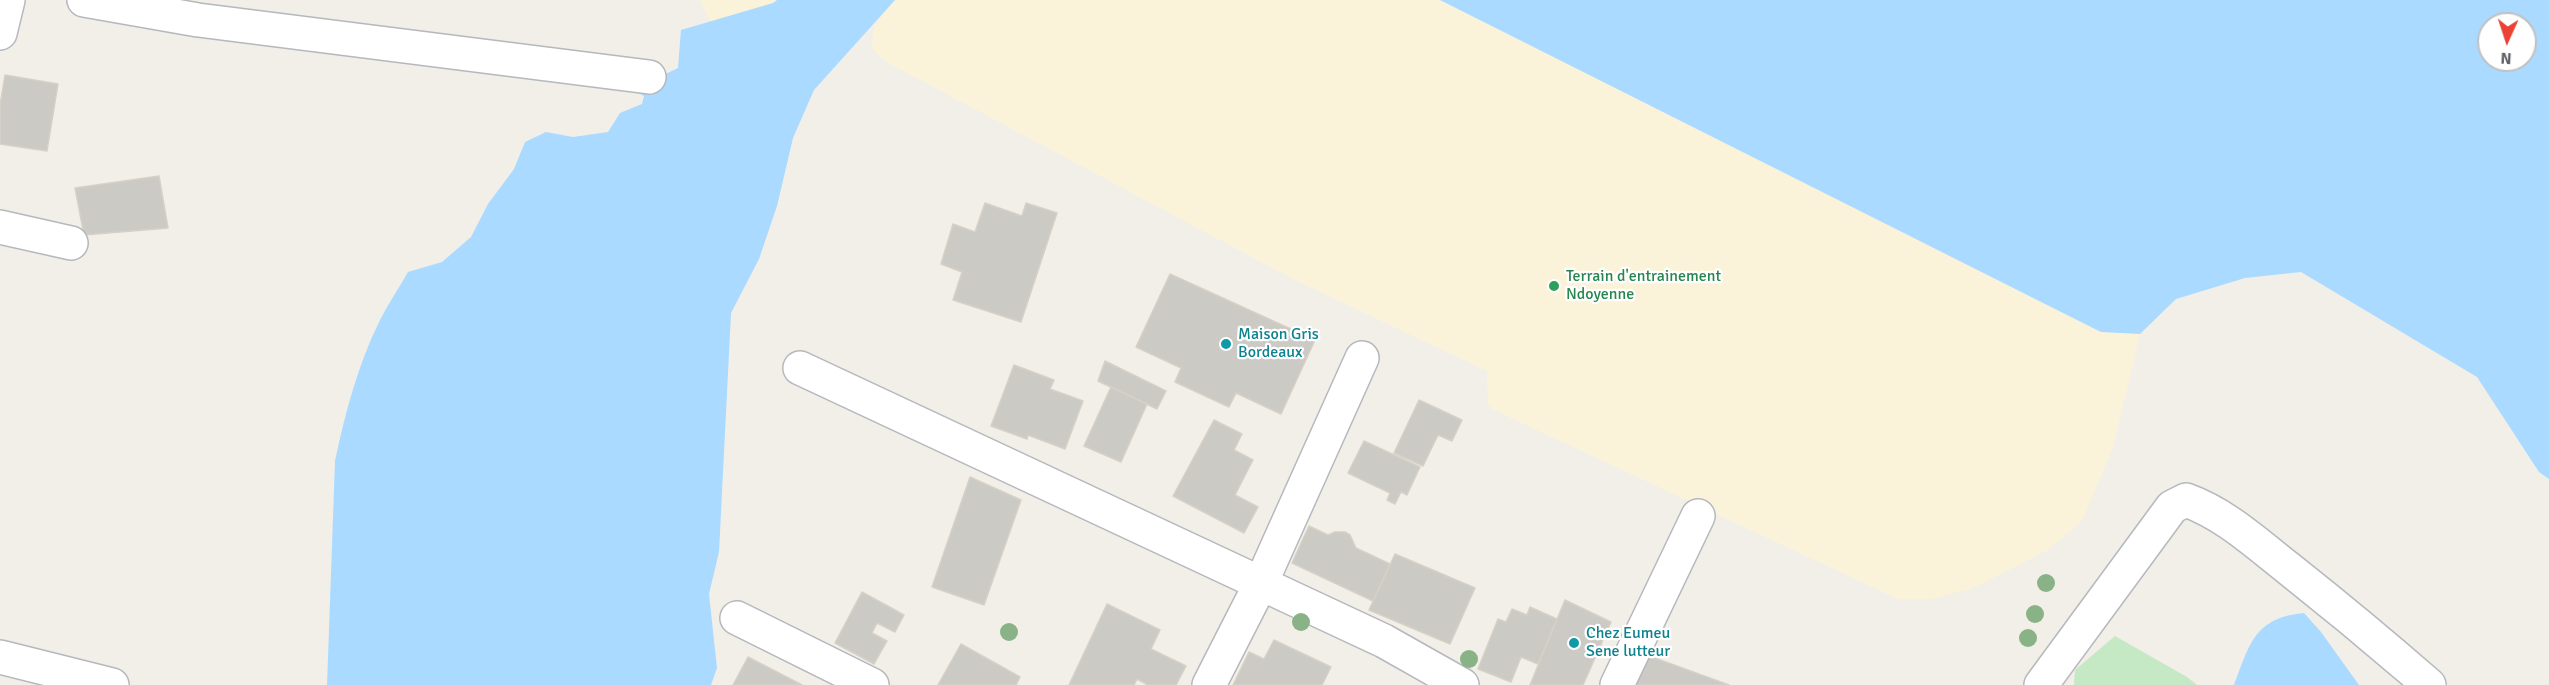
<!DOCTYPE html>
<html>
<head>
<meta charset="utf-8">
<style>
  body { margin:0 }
  #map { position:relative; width:2549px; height:685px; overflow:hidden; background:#f1efe8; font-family:Signika,sans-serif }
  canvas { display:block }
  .north { position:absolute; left:2477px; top:12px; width:60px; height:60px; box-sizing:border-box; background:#fff; border:2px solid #bfc1c3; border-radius:50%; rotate:183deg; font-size:16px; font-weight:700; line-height:24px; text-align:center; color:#5f6368 }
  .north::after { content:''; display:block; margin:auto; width:21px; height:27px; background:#ea4335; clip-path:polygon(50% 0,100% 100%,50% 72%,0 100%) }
</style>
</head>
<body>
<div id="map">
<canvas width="2549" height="685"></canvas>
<div class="north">N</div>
</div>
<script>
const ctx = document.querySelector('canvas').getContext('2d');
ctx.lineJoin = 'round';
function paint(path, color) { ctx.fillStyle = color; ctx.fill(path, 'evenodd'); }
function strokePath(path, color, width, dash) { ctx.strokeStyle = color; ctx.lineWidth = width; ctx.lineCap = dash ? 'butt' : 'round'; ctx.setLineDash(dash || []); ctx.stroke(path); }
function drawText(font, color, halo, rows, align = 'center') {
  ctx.font = font + ' Signika,sans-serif'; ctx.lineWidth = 4.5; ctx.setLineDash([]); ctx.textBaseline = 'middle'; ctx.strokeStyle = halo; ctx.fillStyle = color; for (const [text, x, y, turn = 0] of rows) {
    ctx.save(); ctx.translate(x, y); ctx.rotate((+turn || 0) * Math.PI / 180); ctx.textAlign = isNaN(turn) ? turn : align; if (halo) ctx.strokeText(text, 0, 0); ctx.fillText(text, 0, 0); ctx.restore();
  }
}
paint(new Path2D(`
  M2115,636L2187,677L2197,685H2074L2075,670Z`), '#c5e8c5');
paint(new Path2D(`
  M699,0H777L773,3L711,22Z
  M895,0H1440L2100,332L2140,334L2113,447L2082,521L2048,550L1973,588L1932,599H1898L1492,409L1488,404L1487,371L1293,279L885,61L872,48L874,26Z`), '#fbf3d9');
paint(new Path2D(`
  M777,0H895L814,90L793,138L777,206L759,259L731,313L719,552L709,594L717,668L711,685H327L335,461C345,414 358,364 380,320C388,304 399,288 408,272L442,262L471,237L488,204L514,169L525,142L546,132L573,137L608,132L620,113L642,104L644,96L633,90L678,68L681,30L773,3Z
  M1440,0H2549V479L2539,472L2477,377L2301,272L2245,278L2176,299L2140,334L2101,332ZM2489,24H2525V60H2489Z
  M2304,613L2321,632L2359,685H2234C2250,644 2254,618 2304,613Z`), '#aadaff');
const building = new Path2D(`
  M5,75L58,84L47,151L0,144V105Z
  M159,176L168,228L84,235L75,188Z
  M985,203L1022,216L1026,203L1057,213L1021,322L953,300L962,272L941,264L953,224L975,232Z
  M1170,274L1315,340L1281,414L1236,393L1229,407L1175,382L1181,368L1136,347Z
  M1105,361L1166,391L1157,409L1098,381Z
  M1014,365L1054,380L1050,389L1083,401L1065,449L1028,435L1027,439L991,426Z
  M1111,387L1147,404L1121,462L1084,446Z
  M1419,400L1462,420L1452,441L1438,435L1423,466L1394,453Z
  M1214,420L1242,434L1234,450L1253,460L1235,495L1258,507L1244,533L1173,496Z
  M1364,441L1420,467L1407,495L1401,492L1395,504L1387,500L1390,493L1348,473Z
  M970,477L1021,500L984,605L932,587Z
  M1309,526L1328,535L1335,532H1345L1350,535L1356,548L1390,564L1373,601L1292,563Z
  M1395,554L1475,588L1450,644L1369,610Z
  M862,592L904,615L895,632L877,623L872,633L887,641L874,664L835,643Z
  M1565,600L1611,622L1583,685H1530Z
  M1107,604L1160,630L1151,649L1186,666L1176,685H1148L1137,679L1134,685H1069Z
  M1530,607L1557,619L1538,664L1521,657L1511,682L1478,669L1498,619L1506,622L1512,609L1527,615Z
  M1274,640L1331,667L1322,685H1233L1249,652L1264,659Z
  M961,644L1020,677L1016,685H938Z
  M1641,653L1729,685H1628Z
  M748,657L802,685H733Z`);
paint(building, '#cccac5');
strokePath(building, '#d6d1c6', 1.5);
const minor = new Path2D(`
  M84,0L198,20L649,77
  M0,33L8,0
  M0,227L71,243
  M800,368L1384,641L1462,685
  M737,618L872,685
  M0,657L112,685
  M1209,685L1261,583L1362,358
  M1617,685L1698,516
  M2041,685L2172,507L2186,500C2225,514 2256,543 2288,568C2336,606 2383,645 2429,685`);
strokePath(minor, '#b5b8bc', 36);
strokePath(minor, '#fff', 33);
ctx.fillStyle = '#89b387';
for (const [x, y] of [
  [2046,583],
  [2035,614],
  [1301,622],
  [1009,632],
  [2028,638],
  [1469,659]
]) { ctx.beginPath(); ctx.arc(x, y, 9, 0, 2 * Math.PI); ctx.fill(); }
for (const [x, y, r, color] of [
  [1554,286,6,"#2e9e5b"],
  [1226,344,6,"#0f9aa8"],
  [1574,643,6,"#0f9aa8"]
]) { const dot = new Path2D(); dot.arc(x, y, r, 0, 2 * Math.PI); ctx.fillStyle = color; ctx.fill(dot); strokePath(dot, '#fff', 2); }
drawText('16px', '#27864d', '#fff', [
  ["Terrain d'entrainement",1566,277],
  ["Ndoyenne",1566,295]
], 'left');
drawText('16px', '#0d838f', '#fff', [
  ["Maison Gris",1238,335],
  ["Bordeaux",1238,353],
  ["Chez Eumeu",1586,634],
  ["Sene lutteur",1586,652]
], 'left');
</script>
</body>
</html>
